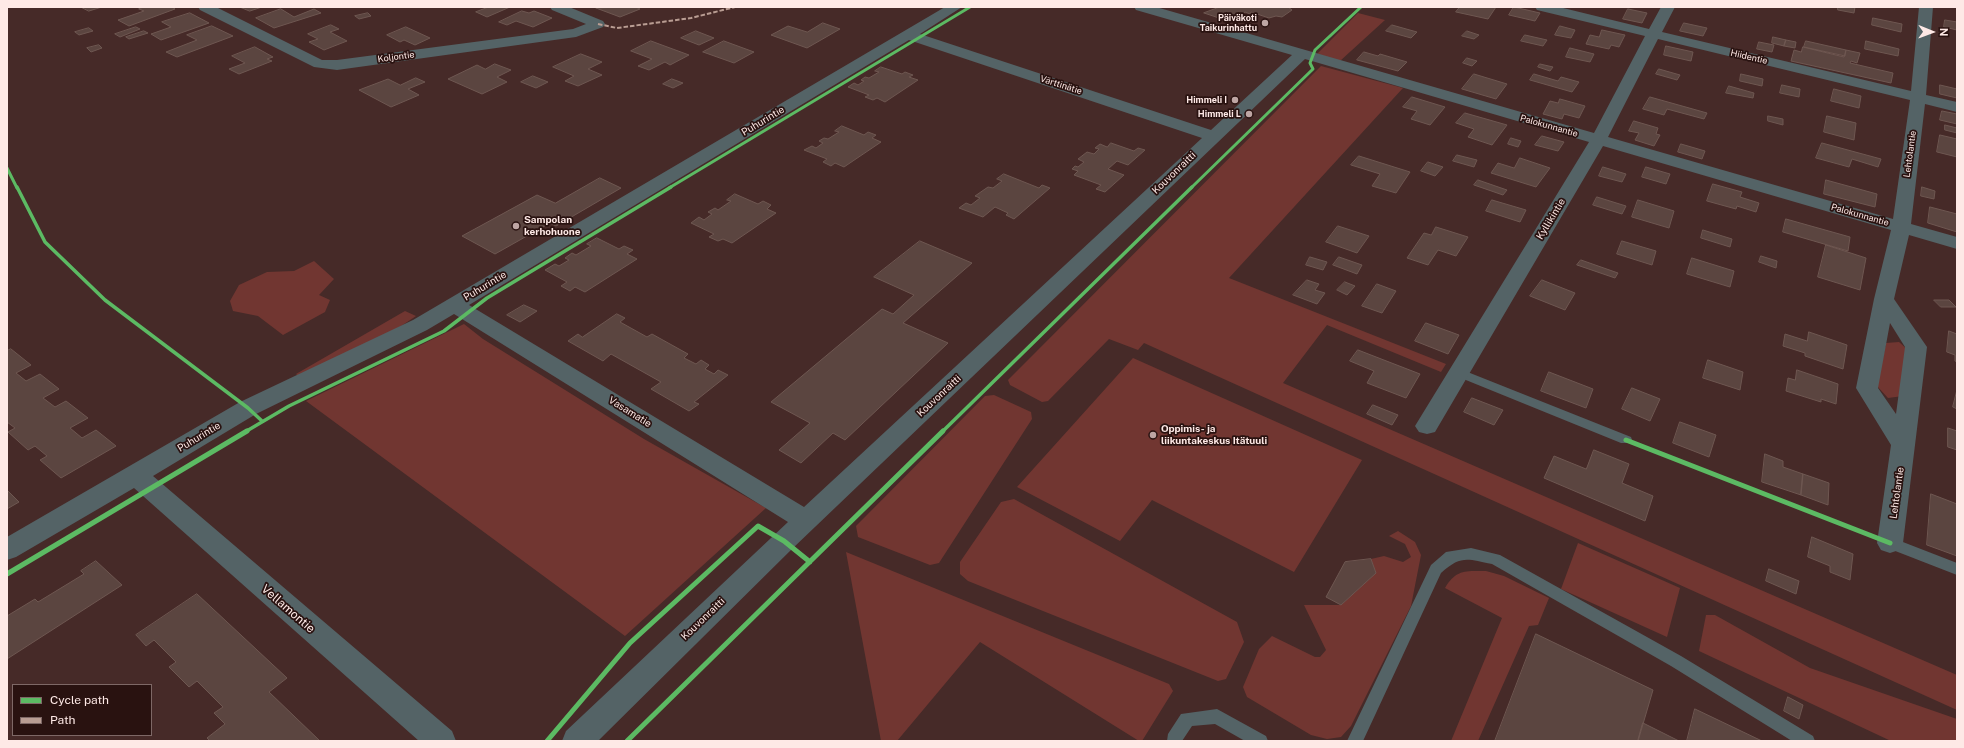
<!DOCTYPE html>
<html>
<head>
<meta charset="utf-8">
<style>
  body { margin:0 }
  #map { position:relative; width:1964px; height:748px; overflow:hidden; background:#462a28; font-family:"Public Sans",sans-serif }
  canvas { display:block }
  .frame { position:absolute; inset:0; border:8px solid #fee9e6; pointer-events:none }
  .legend { position:absolute; left:12px; top:684px; width:140px; height:52px; box-sizing:border-box; background:#291210; border:1px solid #7e6866; margin:0; padding:5px 7px; list-style:none; font-size:12px; color:#fee9e6 }
  .legend li { display:flex; align-items:center; gap:8px; height:20px }
  .legend b { width:20px; border:1px solid #7e6866 }
  .north { position:absolute; left:1912px; top:12px; width:40px; height:40px; -webkit-text-stroke:3px #291210; paint-order:stroke; rotate:91deg; font-size:11px; font-weight:700; line-height:16px; text-align:center; color:#fee9e6 }
  .north::after { content:''; display:block; margin:auto; width:14px; height:18px; background:#fee9e6; clip-path:polygon(50% 0,100% 100%,50% 72%,0 100%) }
</style>
</head>
<body>
<div id="map">
<canvas width="1964" height="748"></canvas>
<div class="frame"></div>
<ul class="legend">
<li><b style="height:5px;background:#5cba63"></b>Cycle path</li>
<li><b style="height:5px;background:#b99d93"></b>Path</li>
</ul>
<div class="north">N</div>
</div>
<script>
const ctx = document.querySelector('canvas').getContext('2d');
ctx.lineJoin = 'round';
function paint(path, color) { ctx.fillStyle = color; ctx.fill(path, 'evenodd'); }
function strokePath(path, color, width, dash) { ctx.strokeStyle = color; ctx.lineWidth = width; ctx.lineCap = dash ? 'butt' : 'round'; ctx.setLineDash(dash || []); ctx.stroke(path); }
function drawText(font, color, halo, rows, align = 'center') {
  ctx.font = font + ' "Public Sans",sans-serif'; ctx.lineWidth = 3.5; ctx.setLineDash([]); ctx.textBaseline = 'middle'; ctx.strokeStyle = halo; ctx.fillStyle = color; for (const [text, x, y, turn = 0] of rows) {
    ctx.save(); ctx.translate(x, y); ctx.rotate((+turn || 0) * Math.PI / 180); ctx.textAlign = isNaN(turn) ? turn : align; if (halo) ctx.strokeText(text, 0, 0); ctx.fillText(text, 0, 0); ctx.restore();
  }
}
paint(new Path2D(`
  M1358,13L1385,20L1340,61L1317,54Z
  M1321,66L1403,88L1229,278L1446,364L1441,372L1327,325L1283,383L1957,675V710L1144,343L1138,350L1109,339L1048,401L1042,402L1010,385L1008,380Z
  M314,261L334,279L319,295L330,300L325,312L283,335L258,316L233,311L230,301L239,285L267,272L294,271Z
  M405,311L416,316L382,339L299,377L296,374Z
  M464,324L483,339L644,439L766,508L625,636L306,401Z
  M1899,342L1908,350L1903,396L1888,398L1877,386L1886,343Z
  M1133,358L1362,460L1294,572L1152,500L1120,541L1017,487Z
  M994,395L1031,412L1032,419L939,563L930,565L858,537L856,526L985,396Z
  M1014,499L1237,622L1244,642L1226,679L1218,681L968,581L960,574V562L1001,502Z
  M1398,531L1415,542L1421,555L1411,606L1351,726L1341,737L1327,739L1311,735L1247,697L1243,687L1259,649L1272,636L1315,657H1320L1326,650L1304,605H1341L1376,573L1371,559L1384,556L1403,562L1411,557L1405,544L1389,536Z
  M1578,543L1680,588L1667,637L1561,589Z
  M846,552L1169,684L1173,691L1142,741H1139L980,642L897,741H881Z
  M1486,571L1504,576L1549,598L1538,625L1529,626L1478,741H1451L1502,618L1445,588C1456,569 1466,571 1486,571Z
  M1706,615H1715L1810,668L1957,719V741H1891L1699,651Z`), '#713631');
const building = new Path2D(`
  M81,7H102L89,11Z
  M144,7H172L175,9L129,26L118,20L144,11L139,9Z
  M240,7H262L250,11Z
  M489,7H510L487,17L476,12Z
  M636,7L640,9L620,17L596,8Z
  M1220,7H1288L1292,10L1282,17L1276,16L1269,18L1251,12L1250,14L1245,12L1239,17H1241L1239,19L1228,18L1225,20L1204,13Z
  M1460,7H1496L1488,19L1456,12Z
  M1514,7L1540,13L1535,21L1509,15Z
  M1838,7H1855L1854,13L1838,10Z
  M281,9L294,17L314,9L321,13L274,28L256,18Z
  M1628,9L1647,13L1642,23L1623,19Z
  M522,11L529,13L534,11L552,18L533,27L516,21L507,25L499,22Z
  M190,13L209,23L161,40L151,34L171,27L162,22Z
  M368,13L371,16L359,19L355,16Z
  M1873,18L1902,24L1901,32L1872,25Z
  M1945,20L1957,22V30L1944,27Z
  M823,23L840,29L807,48L771,35L788,26L807,32Z
  M1684,23L1707,28L1703,36L1680,31Z
  M331,25L339,29L330,32L347,41L324,50L309,42L318,39L308,34Z
  M1392,25L1417,32L1411,38L1386,31Z
  M212,26L233,36L177,57L166,52L197,40L187,35Z
  M1560,26L1575,30L1571,38L1555,35Z
  M136,27L140,29L120,37L115,34Z
  M406,27L430,38L415,45L404,40L400,42L387,35Z
  M89,28L93,31L79,35L75,32Z
  M1602,30L1625,35L1619,47L1611,45L1609,49L1586,44L1590,35L1599,37Z
  M144,31L148,33L129,39L126,37Z
  M696,31L714,38L699,45L681,38Z
  M1467,31L1479,35L1474,39L1462,36Z
  M1525,35L1547,40L1543,46L1521,41Z
  M1773,37L1786,40L1784,46L1772,43Z
  M1786,40L1796,42L1795,48L1784,46Z
  M651,41L689,55L670,65L665,62L649,70L638,66L652,59L631,51Z
  M724,41L754,52L734,63L703,52Z
  M1806,41L1846,50L1845,56L1804,47Z
  M1866,41L1899,49L1898,56L1865,49Z
  M1759,42L1774,45L1772,52L1757,49Z
  M99,45L102,48L91,52L87,48Z
  M1666,46L1693,52L1691,61L1664,55Z
  M255,47L273,57L267,59L272,61L239,74L229,69L245,63L232,56Z
  M1803,47L1844,57L1846,50L1860,53L1857,63L1851,61L1850,63L1893,73L1891,83L1791,61L1794,50L1801,52Z
  M1570,48L1594,54L1590,62L1566,57Z
  M1364,52L1378,56L1380,54L1407,62L1398,71L1357,60Z
  M581,54L602,62L588,69L602,75L578,86L565,81L574,76L553,67Z
  M1467,58L1477,61L1472,66L1463,63Z
  M495,64L511,70L497,77L507,82L482,94L448,79L477,65L485,69Z
  M1540,64L1553,67L1550,71L1538,67Z
  M881,67L902,74L905,72L913,75L909,77L918,80L885,102L877,98L873,100L865,97L869,95L848,87L854,83L858,85L864,81L861,80L865,77L869,78L879,72L875,71Z
  M1659,69L1680,75L1677,80L1656,74Z
  M1474,74L1507,84L1496,99L1462,89Z
  M1534,74L1558,81L1561,77L1579,82L1572,92L1530,80Z
  M1741,74L1763,79L1762,86L1740,81Z
  M533,76L548,82L536,88L521,82Z
  M416,78L425,82L408,89L419,95L391,107L359,90L388,79L400,85Z
  M672,79L683,83L673,88L663,84Z
  M1782,85L1800,89L1799,97L1780,93Z
  M1940,85L1957,89V98L1940,94Z
  M1729,86L1754,93L1753,98L1726,93Z
  M1834,89L1861,96L1859,108L1831,101Z
  M1412,97L1445,107L1430,125L1411,119L1417,111L1403,107Z
  M1650,97L1707,113L1704,119L1667,109L1664,115L1643,109Z
  M1560,99L1585,106L1579,118L1564,114L1562,119L1543,114L1550,101L1558,103Z
  M1942,111L1957,114V124L1940,120Z
  M1465,113L1507,125L1492,145L1468,137L1474,129L1456,123Z
  M1768,116L1783,119V125L1768,121Z
  M1827,116L1856,123L1854,140L1824,132Z
  M1634,121L1658,128L1656,134L1660,135L1654,146L1635,140L1639,133L1629,131Z
  M1945,125L1957,128V133L1945,130Z
  M842,126L864,135L868,132L876,135L872,138L881,142L844,167L835,163L831,166L823,162L827,159L804,150L812,146L816,148L823,143L819,141L824,138L828,139L839,132L835,131Z
  M1940,135L1957,139V157L1937,152Z
  M1542,136L1564,142L1558,151L1535,145Z
  M1511,138L1521,141L1518,147L1508,144Z
  M1111,143L1134,151L1138,148L1145,150L1128,165L1117,161L1108,169L1124,175L1105,192L1096,189L1101,185L1074,175L1078,171L1072,169L1075,166L1078,167L1084,162L1078,159L1087,152L1094,154L1099,149L1095,148L1100,144L1107,147Z
  M1822,143L1881,159L1878,167L1852,159L1849,167L1816,158Z
  M1681,144L1705,151L1702,159L1678,152Z
  M1457,155L1477,160L1474,167L1453,161Z
  M1359,156L1410,172L1396,193L1372,186L1380,174L1351,165Z
  M1520,158L1550,168L1536,187L1491,173L1498,163L1514,168Z
  M1428,162L1443,167L1435,176L1421,171Z
  M1603,167L1626,174L1622,182L1599,176Z
  M1646,167L1670,174L1666,184L1642,177Z
  M1004,174L1039,188L1042,185L1050,188L1014,219L1006,215L1008,213L995,207L983,217L959,208L966,203L971,205L980,198L975,196L988,187L993,188L1002,181L997,179Z
  M600,178L621,188L556,226L550,223L495,254L462,236L537,195L555,203Z
  M1478,180L1507,190L1503,195L1474,185Z
  M1826,180L1877,194L1875,207L1824,194Z
  M1713,184L1742,192L1740,197L1759,203L1756,212L1737,206L1736,209L1707,201Z
  M1922,187L1935,191L1934,199L1921,196Z
  M735,194L758,204L763,201L771,205L767,209L776,213L732,243L723,239L718,241L709,237L714,234L691,223L699,217L704,220L712,214L708,212L715,208L718,210L731,201L727,200Z
  M1597,197L1626,206L1622,214L1593,205Z
  M1492,200L1526,210L1520,222L1486,211Z
  M1638,200L1674,211L1669,228L1632,217Z
  M1930,207L1957,214V232L1928,223Z
  M1786,219L1850,237L1848,251L1783,232Z
  M1338,226L1369,236L1357,253L1326,242Z
  M1436,227L1468,237L1456,256L1438,250L1428,265L1407,258L1424,233L1431,235Z
  M1703,230L1732,239L1730,247L1701,238Z
  M597,238L619,249L624,246L633,250L627,254L637,259L585,292L575,287L570,291L561,286L567,282L545,270L555,264L559,266L569,260L565,258L572,253L576,255L591,246L587,244Z
  M920,241L972,263L903,323L948,343L845,440L833,433L801,463L779,450L810,423L771,402L882,309L893,314L914,295L874,277Z
  M1622,241L1656,251L1652,265L1617,254Z
  M1826,245L1866,258L1860,290L1818,277Z
  M1761,256L1777,261L1776,268L1759,262Z
  M1310,257L1327,262L1323,270L1306,265Z
  M1339,257L1362,265L1357,274L1333,265Z
  M1692,258L1734,271L1730,287L1687,274Z
  M1581,260L1618,273L1615,278L1577,265Z
  M1307,280L1319,284L1315,290L1325,293L1317,304L1293,295Z
  M1542,280L1575,293L1565,310L1530,296Z
  M1345,282L1355,286L1347,295L1337,290Z
  M1377,284L1396,291L1382,313L1362,306Z
  M1934,300H1949L1956,307H1941Z
  M524,305L537,311L520,322L507,315Z
  M617,314L625,318L620,322L647,337L652,334L688,354L684,358L696,364L701,360L709,365L705,369L714,374L718,370L728,375L694,402L699,404L689,411L651,389L661,382L611,354L603,361L568,341L578,334L582,337Z
  M1426,323L1459,335L1448,354L1415,341Z
  M1949,331L1957,334V362L1955,361V355L1947,352Z
  M1809,332L1847,345L1843,369L1805,356V353L1783,346L1785,334L1807,341Z
  M11,349L31,365L16,373L26,381L40,374L59,389L43,398L55,407L66,401L88,418L70,428L82,438L96,430L116,446L61,478L40,460L47,456L35,446L28,450L8,432L15,428L7,422V351Z
  M1358,350L1420,374L1406,398L1367,383L1374,371L1350,361Z
  M1708,360L1743,372L1740,390L1703,378Z
  M1797,370L1838,384L1836,404L1821,399V402L1786,391L1788,378L1795,380Z
  M1549,372L1593,389L1586,408L1541,391Z
  M1632,388L1660,399L1650,421L1622,409Z
  M1957,390V409L1953,407Z
  M1472,398L1503,410L1494,425L1464,412Z
  M1373,405L1398,415L1392,425L1367,414Z
  M1680,422L1716,435L1709,457L1673,443Z
  M1948,428L1957,431V450L1948,447Z
  M1594,450L1629,464L1622,483L1653,496L1645,521L1544,478L1554,456L1586,469Z
  M1765,454L1783,461V467L1803,474L1801,495L1762,482Z
  M1803,474L1829,483L1828,505L1801,495Z
  M7,490L19,502L7,509Z
  M1931,494L1957,504V556L1927,545Z
  M1812,537L1853,554L1850,580L1830,572V566L1808,557Z
  M1371,559L1376,573L1341,605L1326,597L1345,562Z
  M96,561L122,585L7,659V616L35,599L38,602L84,574L81,571Z
  M1769,569L1799,581L1796,594L1766,581Z
  M197,594L287,678L269,692L320,741H210L207,738L225,724L214,713L223,707L197,681L189,687L169,667L176,662L154,640L146,646L136,635Z
  M1536,634L1653,690L1638,741H1495Z
  M1788,697L1803,705L1799,719L1784,711Z
  M1695,709L1762,741H1687Z
  M1643,723L1679,741H1638Z`);
paint(building, '#5b4540');
strokePath(building, '#6e5751', 1);
paint(new Path2D(`
  M1460,369L1631,437L1632,440L1631,443H1621L1456,376L1454,373Z
  M1890,537L1957,563V575L1885,547L1883,543L1885,539Z
  M1471,548L1500,555L1681,656L1813,736L1815,741H1792L1671,666L1492,564C1467,559 1461,555 1441,573L1363,741H1347L1431,565L1446,552Z
  M1217,709L1266,736L1268,741H1245L1215,724L1192,726L1182,741H1167L1168,734L1181,714Z`), '#546366');
paint(new Path2D(`
  M198,7H216L322,60H337L573,29L586,24L552,10L550,7H569L603,21L605,24L603,27L576,37L337,70L314,67L200,10Z
  M945,7H962L920,34L1211,130L1292,55L1136,10L1134,7H1156L1594,133L1645,36L1537,10L1535,7H1559L1649,29L1661,7H1675L1662,32L1911,91L1919,7H1933L1926,95L1957,102V112L1925,104L1911,224L1957,237V249L1909,235L1894,299L1927,347L1903,543L1899,550L1890,553L1881,550L1877,543L1891,445L1856,388L1874,299L1891,230L1603,146L1435,432L1427,434L1419,432L1415,426L1589,142L1305,59L793,548L598,741H562L566,731L788,522L454,314L427,330L256,414L153,476L452,731L456,741H419L134,488L16,557L7,560V537L240,402L413,320ZM1658,39L1910,100L1893,219L1608,137ZM909,40L1202,138L804,507L469,305ZM1890,323L1905,347L1896,414L1878,388Z`), '#546366');
strokePath(new Path2D(`
  M598,24L617,28L691,18L735,7`), '#b99d93', 2, [4.5, 2]);
strokePath(new Path2D(`
  M7,168L17,188
  M669,188L970,7
  M1191,188L1313,69L1310,63L1315,50L1361,7`), '#5cba63', 3);
strokePath(new Path2D(`
  M17,187L45,242L105,300L248,408L262,421
  M245,432L289,406L444,331L487,298L671,187
  M942,432L1192,187`), '#5cba63', 3.5);
strokePath(new Path2D(`
  M1626,440L1890,543
  M7,574L247,431
  M547,741L630,643L758,526L784,541L810,562
  M627,741L943,431`), '#5cba63', 5);
for (const [x, y, r, color] of [
  [1265,23,4,"#bea6a4"],
  [1235,100,4,"#bea6a4"],
  [1249,114,4,"#bea6a4"],
  [516,226,4,"#bea6a4"],
  [1153,435,4,"#bea6a4"]
]) { const dot = new Path2D(); dot.arc(x, y, r, 0, 2 * Math.PI); ctx.fillStyle = color; ctx.fill(dot); strokePath(dot, '#291210', 1.5); }
drawText('bold 9px', '#fee9e6', '#291210', [
  ["Päiväkoti",1257,18],
  ["Taikurinhattu",1257,28],
  ["Himmeli I",1227,100],
  ["Himmeli L",1241,114]
], 'right');
drawText('9px', '#fee9e6', '#291210', [
  ["Koljontie",396,57,-8],
  ["Hiidentie",1749,57,13],
  ["Värttinätie",1061,85,18],
  ["Palokunnantie",1549,126,16],
  ["Lehtolantie",1910,154,-82],
  ["Palokunnantie",1860,215,16]
]);
drawText('10px', '#fee9e6', '#291210', [
  ["Puhurintie",763,121,-31],
  ["Kouvonraitti",1174,173,-44],
  ["Kyllikintie",1551,219,-59],
  ["Puhurintie",485,286,-31],
  ["Kouvonraitti",939,396,-43],
  ["Vasamatie",630,412,32],
  ["Puhurintie",199,437,-31],
  ["Lehtolantie",1897,493,-82],
  ["Kouvonraitti",703,619,-44]
]);
drawText('bold 10px', '#fee9e6', '#291210', [
  ["Sampolan",524,220],
  ["kerhohuone",524,232],
  ["Oppimis- ja",1161,429],
  ["liikuntakeskus Itätuuli",1161,441]
], 'left');
drawText('12px', '#fee9e6', '#291210', [
  ["Vellamontie",288,609,41]
]);
</script>
</body>
</html>
